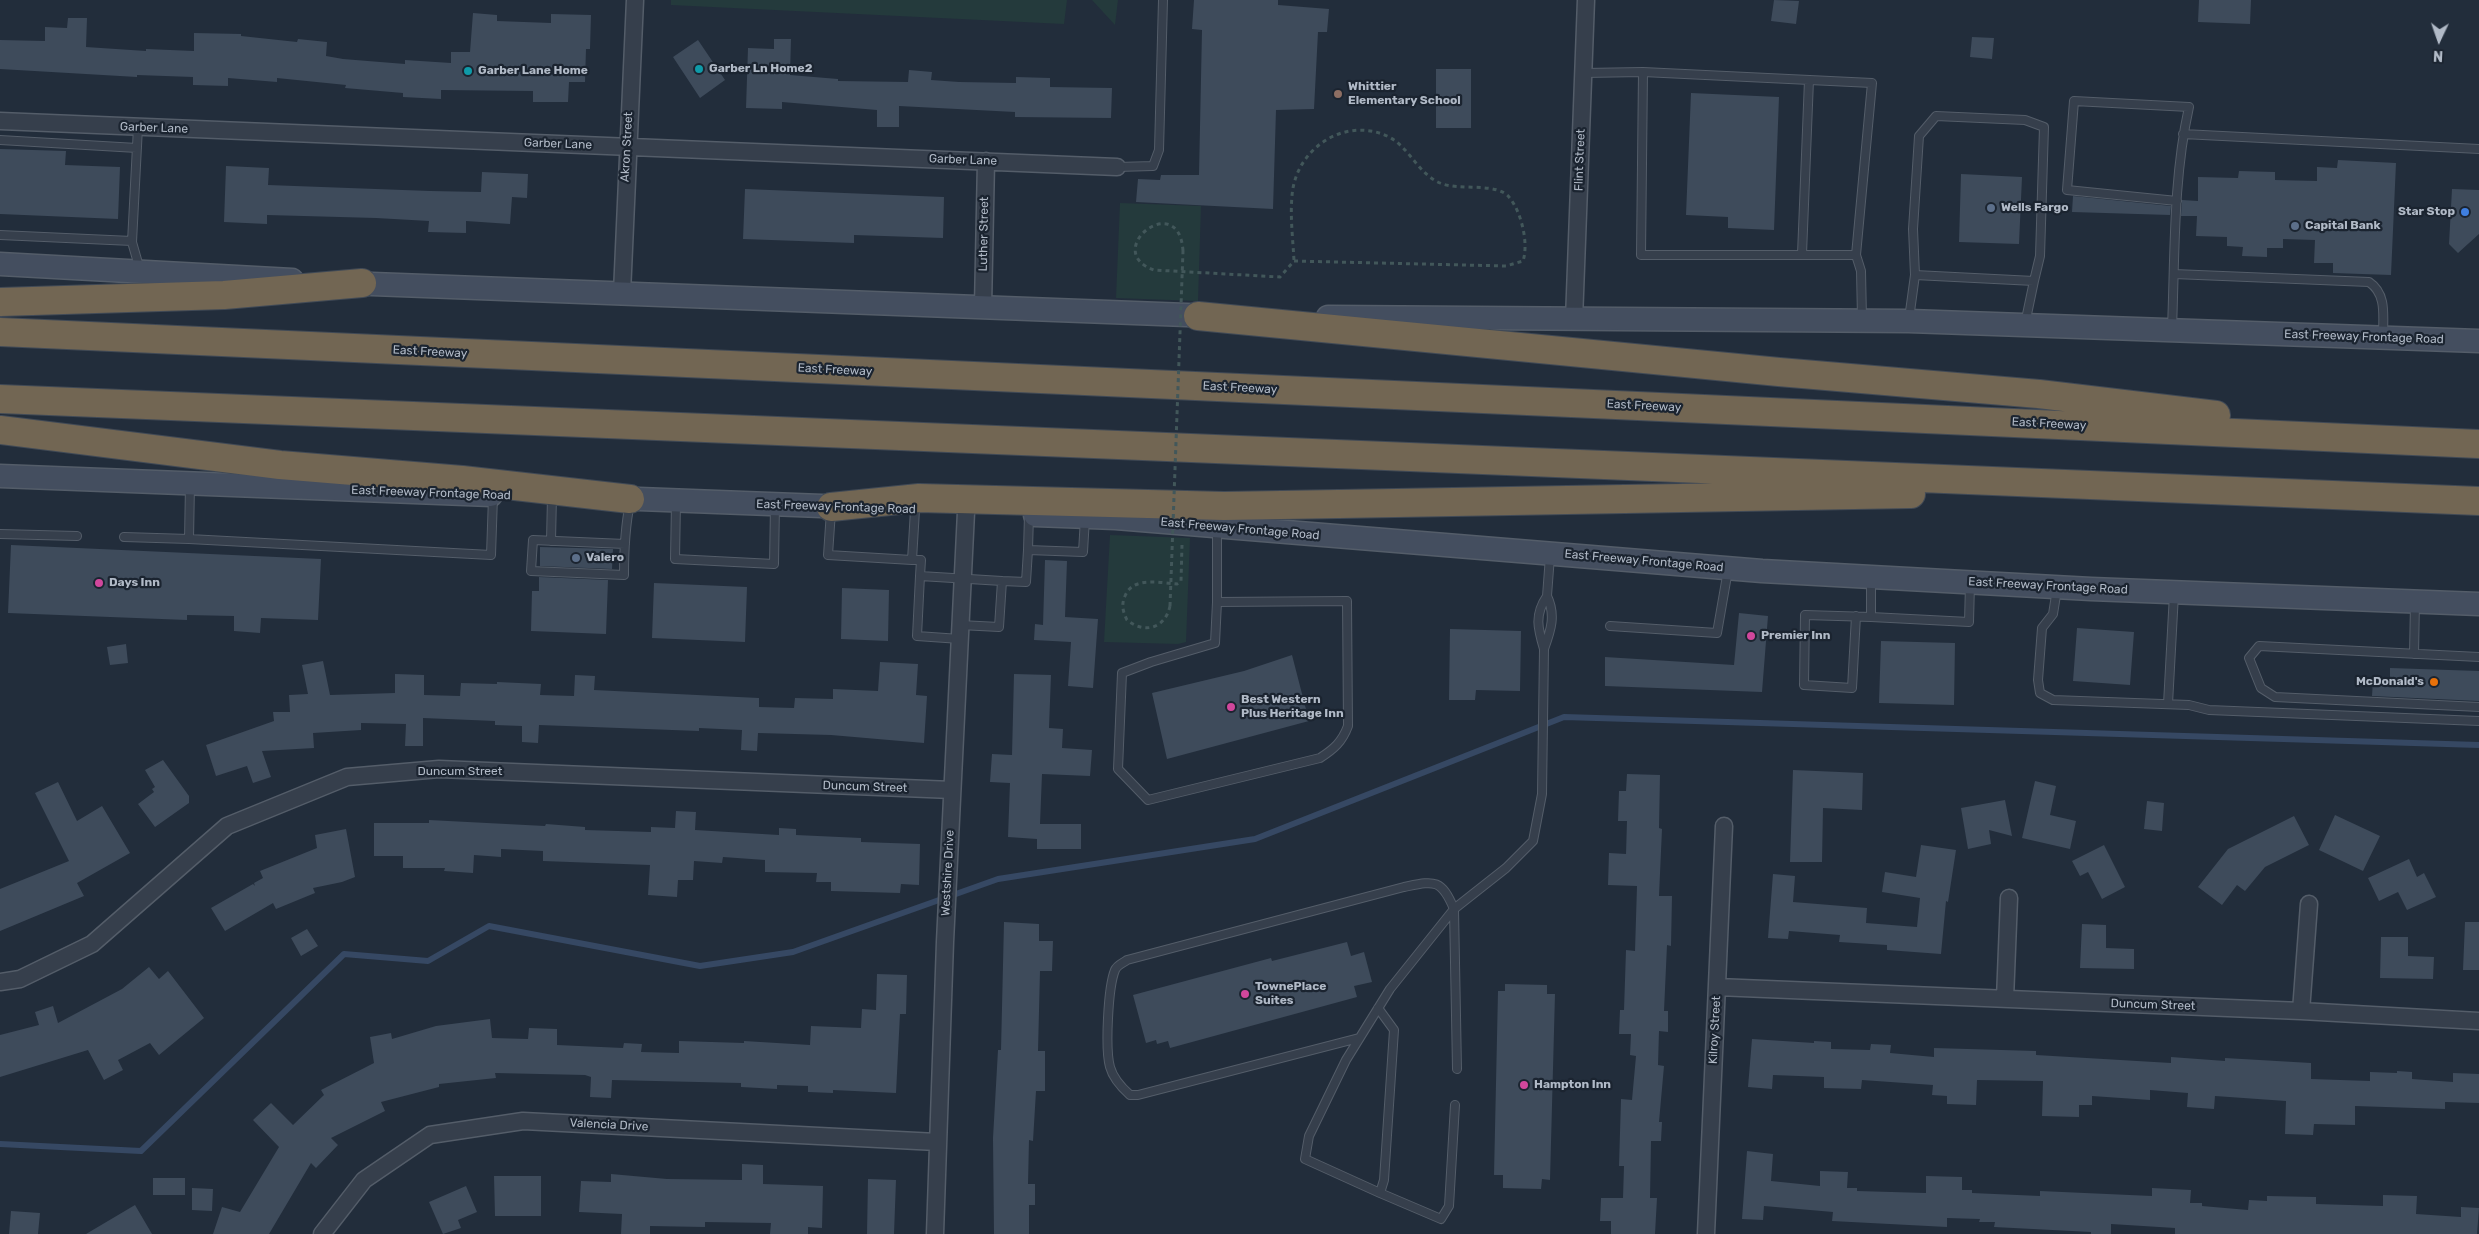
<!DOCTYPE html>
<html>
<head>
<meta charset="utf-8">
<style>
  body { margin:0 }
  #map { position:relative; width:2479px; height:1234px; overflow:hidden; background:#222d3b; font-family:Rubik,sans-serif }
  canvas { display:block }
  .north { position:absolute; left:2414px; top:15px; width:50px; height:50px; -webkit-text-stroke:4px #1b2430; paint-order:stroke; rotate:183deg; font-size:14px; font-weight:700; line-height:20px; text-align:center; color:#b1bac7 }
  .north::after { content:''; display:block; margin:auto; width:18px; height:22px; background:#b1bac7; clip-path:polygon(50% 0,100% 100%,50% 72%,0 100%) }
</style>
</head>
<body>
<div id="map">
<canvas width="2479" height="1234"></canvas>
<div class="north">N</div>
</div>
<script>
const ctx = document.querySelector('canvas').getContext('2d');
ctx.lineJoin = 'round';
function paint(path, color) { ctx.fillStyle = color; ctx.fill(path, 'evenodd'); }
function strokePath(path, color, width, dash) { ctx.strokeStyle = color; ctx.lineWidth = width; ctx.lineCap = dash ? 'butt' : 'round'; ctx.setLineDash(dash || []); ctx.stroke(path); }
function drawText(font, color, halo, rows, align = 'center') {
  ctx.font = font + ' Rubik,sans-serif'; ctx.lineWidth = 4.5; ctx.setLineDash([]); ctx.textBaseline = 'middle'; ctx.strokeStyle = halo; ctx.fillStyle = color; for (const [text, x, y, turn = 0] of rows) {
    ctx.save(); ctx.translate(x, y); ctx.rotate((+turn || 0) * Math.PI / 180); ctx.textAlign = isNaN(turn) ? turn : align; if (halo) ctx.strokeText(text, 0, 0); ctx.fillText(text, 0, 0); ctx.restore();
  }
}
paint(new Path2D(`
  M671,0H1067L1064,24L671,5Z
  M1092,0H1118L1115,25Z
  M1120,203L1201,206L1198,301L1116,298Z
  M1110,535L1190,538L1186,642L1178,644L1104,642Z`), '#243a3c');
strokePath(new Path2D(`
  M0,1144L141,1151L344,954L428,961L489,926L700,966L793,952L998,879L1255,839L1564,717L2479,745`), '#364863', 6);
paint(new Path2D(`
  M1194,0H1278V5L1329,9L1327,32H1318L1314,109L1276,110L1273,209L1136,202L1138,179L1160,180L1161,175H1199L1202,30L1192,29Z
  M1774,0L1799,1L1796,24L1771,21Z
  M2199,0H2251L2250,24L2198,22Z
  M473,13L497,15V21L551,23V14L591,15L590,49H586L585,82H569L568,102H533V91L441,90V99L403,97V93L345,88L346,85L277,78V82L228,78V86L193,85V77L137,75V77L0,69V40L45,41V27L67,28L68,18H87L86,47L146,51V49L194,51V33L241,34V36L297,42L298,39L327,42L326,56L343,59L405,64V60L451,63V52H470Z
  M1972,37L1994,38L1992,59L1970,57Z
  M774,39H791L790,75L838,79V81L908,82L909,70L932,72L931,80L959,82L1016,83V77L1050,78V87L1112,88L1111,118L1015,117V112L899,106V127H877V110L782,102V109L746,108L748,48L774,49Z
  M698,40L725,80L700,98L673,57Z
  M1436,69H1471V128H1436Z
  M1691,93L1779,97L1774,230L1728,228V217L1686,215Z
  M0,149L66,151L65,165L120,167L118,219L0,214Z
  M2338,160L2396,163L2391,275L2333,273V263H2314L2315,240L2283,239V248H2267V257L2242,256L2243,247L2227,246V237L2196,236L2197,216H2181L2182,200L2198,201V177L2238,178L2239,171L2275,172V180L2317,181V167L2337,168Z
  M226,166L269,168L268,185L430,191L481,192L482,172L528,174L527,198L512,197L510,224L466,221V233L428,232L429,221L376,218L267,215V224L224,222Z
  M1961,174L2022,177L2019,244L1959,242Z
  M745,189L944,197L943,238L854,235V243L743,239Z
  M2452,189L2479,190V234L2458,253L2449,244Z
  M2073,196L2171,206L2170,215L2072,212Z
  M11,545L321,559L318,620L261,618L260,633L234,631V616L187,615V620L8,613Z
  M540,547L613,549L612,569L540,566Z
  M1045,560L1067,561L1065,617L1098,619L1093,688L1068,686L1071,642L1034,640L1035,624L1043,625Z
  M539,577L608,580L606,634L531,631L532,591H539Z
  M654,583L747,587L745,642L652,638Z
  M842,588L889,590L888,641L841,639Z
  M1739,613L1768,616L1762,692L1605,686V657L1734,665Z
  M2077,628L2134,632L2130,685L2073,681Z
  M1450,629L1521,631L1520,691L1476,690L1475,700H1449Z
  M1881,641L1955,643L1954,705L1879,703Z
  M126,644L128,663L110,665L107,647Z
  M1292,655L1309,721L1167,759L1152,693L1244,671Z
  M323,661L330,695L395,693V674L424,675V695L460,696L461,683L497,684V682L541,684L540,695L574,696L575,675L595,676L594,690L759,698V707L794,708L795,698L833,699V689L878,691L880,662L918,664L916,695L927,696L924,743L831,735L758,733L757,751L741,750L742,730L699,728V731L539,725L538,743L522,742V726L495,725V721L423,718V746H405L406,724L361,723V730L313,733L314,748L262,751L271,777L253,783L247,766L216,776L206,745L274,721L273,712H290L289,695L308,694L302,665Z
  M2390,668L2479,671V701L2372,696L2373,680L2390,681Z
  M1014,674L1051,675L1049,728L1063,729L1062,748L1092,750L1090,776L1042,774L1040,824H1081V849H1037V839L1008,837L1010,783L990,782L992,754L1012,755Z
  M163,760L189,796V803L155,827L138,804L154,792L152,789L155,787L145,770Z
  M1793,770L1863,773L1862,810L1823,808L1822,862H1790Z
  M1627,774L1660,775L1659,828L1662,829L1659,896H1672L1671,946L1667,945L1664,1011H1668V1032L1659,1031L1658,1065L1664,1066L1659,1122H1662L1661,1141H1651L1650,1198H1657L1655,1234H1611V1221H1600L1601,1198H1623L1624,1166H1619L1621,1099L1632,1100L1636,1056L1630,1055L1631,1034H1619L1620,1010H1624L1626,950L1635,951L1637,886L1608,885L1609,853L1626,854L1627,821H1618L1619,791H1626Z
  M2035,781L2056,786L2050,815L2076,821L2070,849L2022,838Z
  M58,782L77,821L102,806L130,853L77,883L84,896L0,931V889L69,861L35,793Z
  M2005,800L2012,836L1989,830L1991,844L1968,849L1961,808Z
  M2147,801L2164,803L2162,831L2144,829Z
  M676,811L696,812L695,830L779,835V828L796,829V835L861,838V842L920,844L919,885L901,884L900,893L831,891V882H816L817,873L765,872V860L723,857L722,863L694,861L693,880H678L677,897L648,895L650,865L543,861V851L501,849V857L474,855L473,873L444,871L445,868H403V856H374V823H429V820L545,826L546,824L585,827V830L651,832V827L675,828Z
  M2335,815L2380,836L2363,871L2319,850Z
  M2294,816L2309,845L2265,867L2245,891L2237,885L2222,905L2198,887L2228,849Z
  M346,829L355,877L342,882L313,888L315,893L276,909L273,903L225,931L211,908L253,884L255,886L254,883L263,878L260,871L317,848L315,835Z
  M1921,845L1956,850L1948,902L1946,901L1941,954L1887,950V945L1839,942L1840,935L1789,931L1788,939L1768,938L1773,874L1795,876L1793,902L1867,908L1866,923L1917,927L1920,898L1882,892L1885,872L1916,877Z
  M2104,845L2125,887L2102,899L2088,872L2080,876L2072,861Z
  M2409,859L2417,877L2424,873L2436,897L2407,910L2398,892L2379,901L2368,878Z
  M1004,922L1039,924V941H1053L1052,971H1040L1038,1051H1045V1091H1036L1033,1141L1029,1140L1028,1184H1035V1205H1029V1234H994L993,1138L998,1050H1001Z
  M2465,922H2479V970H2463Z
  M2082,924L2106,925V948L2134,949V969L2080,968Z
  M307,929L318,946L301,956L291,938Z
  M2381,937H2408V956L2434,957L2433,979L2380,978Z
  M1347,942L1351,956L1364,952L1372,982L1354,986L1357,997L1170,1048L1168,1041L1157,1044L1156,1040L1146,1043L1133,995L1271,958L1272,961Z
  M149,967L159,979L168,971L204,1018L159,1055L150,1043L118,1060L123,1070L104,1080L88,1050L0,1077V1035L39,1025L35,1012L53,1006L58,1023L122,989Z
  M877,974L907,975L906,1014H900L896,1093L833,1090V1093L808,1092V1086L777,1085V1089L741,1087V1083L612,1080L611,1098L590,1097L591,1077L585,1075L495,1073L496,1078L439,1084V1087L381,1102L385,1111L331,1138L338,1145L316,1168L311,1163L269,1234H213L222,1207L240,1212L279,1147L253,1120L271,1103L293,1125L324,1095L321,1090L374,1063L370,1037L391,1033L392,1039L436,1026L490,1019L492,1038L528,1039L529,1028L557,1029V1045L623,1048L624,1043L642,1044L641,1052L679,1053V1041L744,1043V1041L810,1045L811,1026L861,1028L862,1009L876,1010Z
  M1505,984L1547,985V994H1555L1550,1180L1542,1179L1541,1189L1503,1188V1175H1494L1498,991H1505Z
  M1752,1039L1814,1043V1041L1831,1042V1049L1870,1050L1871,1044L1891,1045L1890,1053L1934,1057V1048L2036,1051V1055L2171,1063V1057L2225,1061V1058L2311,1063V1079L2370,1081V1072L2397,1073V1071L2412,1072V1079L2453,1082V1073L2479,1074V1103L2445,1102V1109L2355,1106V1125L2314,1124L2313,1135L2285,1134L2286,1101L2215,1096L2214,1109L2187,1107L2188,1093L2150,1090V1100L2092,1096V1105H2079V1117L2042,1116L2043,1081L1977,1080L1976,1105L1947,1104V1096L1932,1095L1933,1085L1862,1080L1861,1089L1824,1088V1077L1773,1075L1772,1089L1748,1087Z
  M1747,1151L1773,1154L1771,1181L1820,1186V1171L1848,1172L1847,1188H1857V1191L1926,1193V1176L1962,1177V1190H1972V1193L2040,1196V1191L2152,1196V1188L2191,1190L2190,1203H2202V1206L2248,1210L2249,1200L2267,1201V1196L2316,1197V1204L2383,1206V1195L2417,1196L2416,1214L2461,1217V1207L2479,1208L2477,1234H2175V1228L2111,1224V1234H2091V1232L1994,1227L1995,1222H1979L1980,1219L1947,1218V1227L1832,1221L1833,1212L1764,1206L1763,1220L1742,1219Z
  M742,1164L763,1165V1184L823,1186L822,1228L808,1227V1234H770L771,1223L705,1222V1227L650,1226V1234H621L622,1214L579,1212L581,1181L611,1182V1174L667,1179L742,1180Z
  M494,1176H541V1216H495Z
  M153,1178H185V1195H153Z
  M868,1179L896,1180L894,1234H867Z
  M466,1186L477,1212L458,1220L461,1228L443,1234L429,1202Z
  M192,1188L213,1189L212,1211L192,1210Z
  M135,1205L152,1234H86Z
  M11,1211L40,1213L38,1234H9Z`), '#3e4b5b');
const lane = new Path2D(`
  M1643,72L1641,255H1856
  M1584,73L1643,72L1872,83L1856,255L1861,271L1862,318
  M138,127L132,242L140,270
  M2183,134L2479,149
  M0,140L137,148
  M1117,167L1153,166L1159,150L1163,0
  M0,235L132,241
  M1802,254L1809,80
  M2174,274L2369,282C2387,294 2383,316 2383,336
  M1915,275L2034,281L2025,324
  M1909,319L1915,275L1913,229L1919,136L1936,116L2025,120L2044,127L2040,256L2034,281
  M2172,328C2175,254 2173,179 2189,107L2074,101L2067,190L2177,201
  M676,502L675,559L774,564L775,506
  M831,511L828,555L912,560L915,510
  M1029,515L1028,550L1083,552L1085,518
  M0,534L77,536
  M124,537L189,539L190,485
  M189,539L491,555L493,497
  M551,541L552,496
  M625,544L533,540L531,571L624,575C624,550 625,527 630,503
  M912,560H921L920,576L1002,581L999,627L960,625
  M920,576L917,636L960,639
  M1871,580V617L1969,622L1970,584
  M1002,581L1026,582L1028,550
  M2057,589L2053,614L2042,628L2038,680L2040,693L2053,700L2189,705L2209,710L2479,721
  M1547,596L1550,556
  M1217,602L1215,643L1151,662L1122,673L1118,769L1148,800L1320,758C1334,749 1342,742 1348,726L1347,601L1217,602V529
  M1856,616L1852,688L1804,685L1805,615L1871,617
  M1610,626L1717,633L1728,570
  M2414,654L2415,603
  M2479,657L2259,646L2249,658L2261,688L2275,697L2479,707
  M2168,704L2174,594
  M1378,1008L1394,1030L1384,1180L1380,1193L1305,1159L1309,1136L1346,1060L1390,989L1454,909L1506,868L1533,841L1542,794L1544,649C1538,629 1534,615 1547,596C1556,615 1551,630 1544,649
  M1359,1038L1138,1095H1130C1121,1087 1113,1078 1110,1067C1105,1049 1108,987 1115,970C1117,965 1123,963 1127,960L1404,887C1434,881 1441,878 1454,909L1457,1069
  M1380,1193L1441,1219L1449,1206L1455,1105`);
const street = new Path2D(`
  M0,121L1117,167
  M622,293L635,0
  M983,307L986,161
  M1574,320L1586,0
  M0,982L20,979L92,944L227,826L347,777L439,769L952,790
  M1717,987L2301,1011L2479,1021
  M2005,999L2009,898
  M2301,1011L2309,904
  M322,1234L364,1180L430,1135L523,1121L937,1142
  M935,1234L945,942L966,512
  M1706,1234L1724,826`);
const secondary = new Path2D(`
  M0,264L292,280
  M346,283L1213,316
  M1328,317L1909,321L2479,341
  M0,476L491,495
  M613,498L848,507
  M1035,515L1116,518L1762,571L2091,589L2479,604`);
const highway = new Path2D(`
  M0,302L224,295L362,283
  M1198,316L1779,372L2039,394L2216,415
  M0,332L2479,444
  M0,399L2479,501
  M0,430L280,465L462,480L630,499
  M831,507L919,498L1224,506L1911,494`);
strokePath(lane, '#545d69', 10);
strokePath(street, '#545d69', 19);
strokePath(secondary, '#545d69', 25);
strokePath(highway, '#414a56', 30);
strokePath(new Path2D(`
  M1183,251C1179,188 1100,251 1154,270L1280,277L1294,261L1506,266L1523,261C1529,243 1521,211 1509,197C1497,182 1458,191 1440,183C1417,173 1409,146 1387,136C1343,116 1295,150 1292,196C1290,217 1293,240 1294,261
  M1170,606C1165,629 1144,634 1127,620C1123,612 1121,605 1125,596C1133,576 1160,583 1177,584L1181,581L1182,545`), '#42575a', 3, [4, 4]);
strokePath(lane, '#363f4c', 8);
strokePath(street, '#363f4c', 16);
strokePath(secondary, '#444e5f', 22);
strokePath(highway, '#726653', 28);
strokePath(new Path2D(`
  M1170,606L1183,251`), '#42575a', 3, [4, 4]);
for (const [x, y, r, color] of [
  [699,69,5,"#0f9aa8"],
  [468,71,5,"#0f9aa8"],
  [1338,94,5,"#8d6e63"],
  [1991,208,5,"#5c6f8a"],
  [2465,212,5,"#3f7fe0"],
  [2295,226,5,"#5c6f8a"],
  [576,558,5,"#5c6f8a"],
  [99,583,5,"#d1479c"],
  [1751,636,5,"#d1479c"],
  [2434,682,5,"#e8710a"],
  [1231,707,5,"#d1479c"],
  [1245,994,5,"#d1479c"],
  [1524,1085,5,"#d1479c"]
]) { const dot = new Path2D(); dot.arc(x, y, r, 0, 2 * Math.PI); ctx.fillStyle = color; ctx.fill(dot); strokePath(dot, '#1b2430', 2); }
drawText('bold 12px', '#b1bac7', '#1b2430', [
  ["Garber Ln Home2",709,69],
  ["Garber Lane Home",478,71],
  ["Whittier",1348,87],
  ["Elementary School",1348,101],
  ["Wells Fargo",2001,208],
  ["Star Stop",2455,212,"right"],
  ["Capital Bank",2305,226],
  ["Valero",586,558],
  ["Days Inn",109,583],
  ["Premier Inn",1761,636],
  ["McDonald's",2424,682,"right"],
  ["Best Western",1241,700],
  ["Plus Heritage Inn",1241,714],
  ["TownePlace",1255,987],
  ["Suites",1255,1001],
  ["Hampton Inn",1534,1085]
], 'left');
drawText('12px', '#b1bac7', '#1b2430', [
  ["Garber Lane",154,128,2],
  ["Garber Lane",558,144,2],
  ["Akron Street",627,147,-87],
  ["Garber Lane",963,160,2],
  ["Flint Street",1580,160,-88],
  ["Luther Street",984,234,-89],
  ["East Freeway Frontage Road",2364,337,2],
  ["East Freeway",430,352,3],
  ["East Freeway",835,370,3],
  ["East Freeway",1240,388,3],
  ["East Freeway",1644,406,3],
  ["East Freeway",2049,424,3],
  ["East Freeway Frontage Road",431,493,2],
  ["East Freeway Frontage Road",836,507,2],
  ["East Freeway Frontage Road",1240,529,5],
  ["East Freeway Frontage Road",1644,561,5],
  ["East Freeway Frontage Road",2048,586,3],
  ["Duncum Street",460,772],
  ["Duncum Street",865,787,2],
  ["Westshire Drive",948,873,-87],
  ["Duncum Street",2153,1005,2],
  ["Kilroy Street",1715,1030,-87],
  ["Valencia Drive",609,1125,3]
]);
</script>
</body>
</html>
